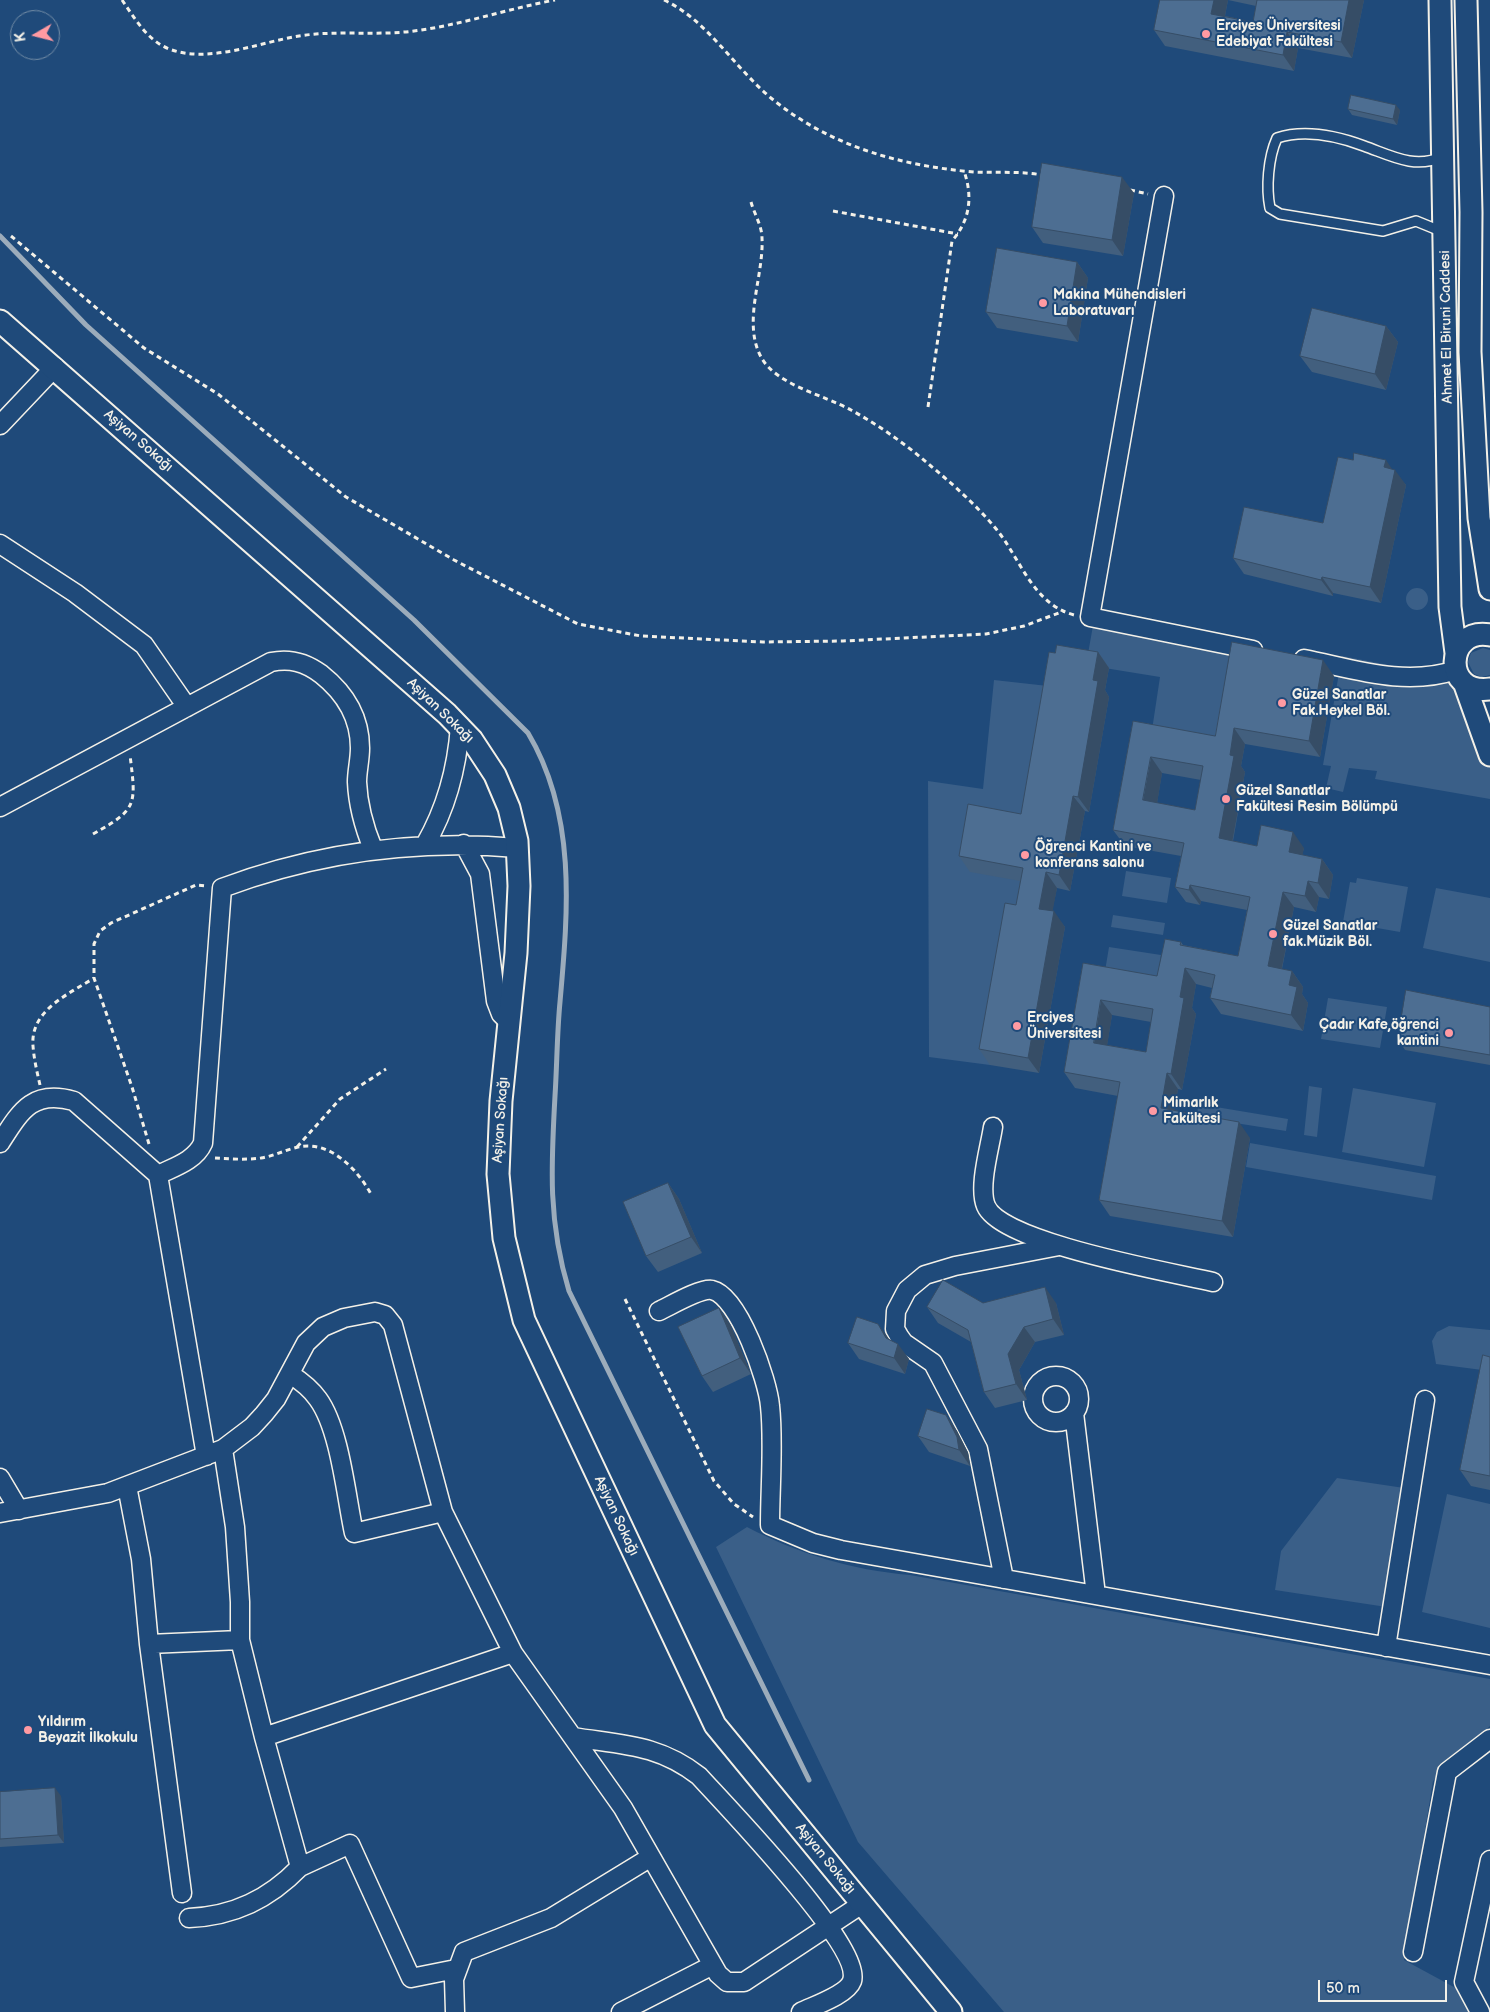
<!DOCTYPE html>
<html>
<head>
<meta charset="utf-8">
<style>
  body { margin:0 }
  #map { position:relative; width:1490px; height:2012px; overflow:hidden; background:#1f4a7a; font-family:"Balsamiq Sans",sans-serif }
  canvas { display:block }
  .north { position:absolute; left:10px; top:10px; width:50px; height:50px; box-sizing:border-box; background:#1f4a7a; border:1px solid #748da6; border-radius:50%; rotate:262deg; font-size:14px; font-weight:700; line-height:20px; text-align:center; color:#f4f1e8 }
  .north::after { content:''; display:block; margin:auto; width:18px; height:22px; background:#ff9aa2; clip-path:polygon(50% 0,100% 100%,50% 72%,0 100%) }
  .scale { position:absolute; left:1318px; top:1980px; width:129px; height:22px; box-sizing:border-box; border:2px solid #f4f1e8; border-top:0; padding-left:6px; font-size:15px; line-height:18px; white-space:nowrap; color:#f4f1e8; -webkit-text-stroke:4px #1f4a7a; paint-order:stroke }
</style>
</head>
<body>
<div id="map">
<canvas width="1490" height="2012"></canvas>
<div class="north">K</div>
<div class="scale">50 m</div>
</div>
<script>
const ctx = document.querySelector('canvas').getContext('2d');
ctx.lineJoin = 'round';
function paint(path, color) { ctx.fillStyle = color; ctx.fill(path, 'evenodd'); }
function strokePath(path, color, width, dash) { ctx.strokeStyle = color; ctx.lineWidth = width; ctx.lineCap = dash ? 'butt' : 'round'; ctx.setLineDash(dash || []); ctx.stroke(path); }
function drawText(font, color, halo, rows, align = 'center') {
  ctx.font = font + ' "Balsamiq Sans",sans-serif'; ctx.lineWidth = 4; ctx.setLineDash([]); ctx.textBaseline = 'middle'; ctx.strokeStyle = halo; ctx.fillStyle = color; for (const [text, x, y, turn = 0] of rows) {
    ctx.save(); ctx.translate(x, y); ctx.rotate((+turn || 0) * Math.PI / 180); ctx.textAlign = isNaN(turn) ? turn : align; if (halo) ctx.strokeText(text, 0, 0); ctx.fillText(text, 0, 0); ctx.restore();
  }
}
paint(new Path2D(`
  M1406 599a11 11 0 1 1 22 0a11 11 0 1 1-22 0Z
  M1094,620L1232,644L1215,740L1152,730L1160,677L1086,665Z
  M1483,648L1490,650V675L1482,677L1474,674L1468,662L1471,653Z
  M1342,656L1471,681L1490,728V799L1375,779L1377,771L1349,768L1343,792L1326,788L1331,766L1323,765Z
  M994,680L1057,687L1034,884L1016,919L990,1065L929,1057L928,781L983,789Z
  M1126,871L1171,878L1167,903L1122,896Z
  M1357,878L1408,887L1400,932L1343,922L1350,882L1356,883Z
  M1436,888L1490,898V962L1423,948Z
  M1113,915L1165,923L1163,935L1111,927Z
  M1109,947L1161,955L1157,980L1105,971Z
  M1328,998L1387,1007L1380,1048L1321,1039Z
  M1309,1086L1322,1088L1317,1137L1304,1135Z
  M1353,1088L1436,1103L1424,1167L1342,1152Z
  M1198,1104L1288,1119L1286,1131L1197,1117Z
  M1250,1143L1436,1176L1432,1200L1246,1167Z
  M1449,1326L1490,1330V1371L1436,1364L1432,1341L1437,1332Z
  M1337,1478L1411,1489L1393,1608L1275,1590L1281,1551Z
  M1447,1494L1490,1504V1628L1422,1612Z
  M747,1527C799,1554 851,1570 910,1575L1490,1679V1726L1433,1781L1404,1960L1463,1992L1477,2012H1004L858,1842L716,1547Z`), '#3a5f88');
strokePath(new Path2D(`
  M0,236L86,325L414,620L528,733C577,815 568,911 560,1002C557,1033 557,1065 555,1096C551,1167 548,1222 569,1291L809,1780`), '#9cacbb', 5);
const service = new Path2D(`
  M1442,157C1414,169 1392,156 1364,146C1337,136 1305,129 1277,138C1268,158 1266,188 1270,208L1280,214L1383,231L1416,221L1443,232`);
const minor = new Path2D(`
  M1164,196L1090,617L1253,650
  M0,425L55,367
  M0,544L75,593L144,645L187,707
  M1304,659C1354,669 1405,687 1456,670
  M0,807L271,662C290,658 305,662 321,674C345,693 360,717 360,748C360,760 357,771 357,782C358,806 364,827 373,849
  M464,844L480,874L496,1001L501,1014L509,1022
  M425,845C447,807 457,769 460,726
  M993,1127C990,1147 978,1187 986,1206C1002,1243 1170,1272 1213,1282
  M0,1143C20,1112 32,1089 74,1101L158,1175
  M659,1311C670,1306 700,1288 712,1290C739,1296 768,1381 770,1406C774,1442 770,1488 770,1525L813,1543L841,1550L1490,1665
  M290,1374C301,1381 311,1389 318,1399C340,1429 346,1496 354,1533L443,1512
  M1033 1399a23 23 0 1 1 46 0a23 23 0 1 1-46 0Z
  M1074,1413L1096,1595
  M223,1449L235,1527L240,1602V1640L264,1737L513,1653
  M206,1456L158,1175C174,1167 195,1161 203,1143L222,888C319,852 415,839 518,848
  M0,1478L19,1510
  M127,1486L141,1559L149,1644L182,1893
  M0,1513L108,1493L223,1449L252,1427L264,1414L276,1399L306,1343L323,1327L344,1318L375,1312L385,1315L393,1325L443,1512L513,1653L623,1808L718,1974L727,1982H744L862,1904
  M1004,1579L978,1449L933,1363L904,1343L899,1336L895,1329L896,1311L907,1290L925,1275L955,1266L1059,1246
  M149,1644L240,1640
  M1386,1647L1425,1400
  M264,1737L300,1867L350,1844L411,1978L456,1969
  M573,1737C622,1745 658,1744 699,1776C726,1806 863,1947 852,1981C847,1995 813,2006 801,2012
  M189,1918C234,1916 269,1899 300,1867
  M1413,1952L1447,1772L1490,1739
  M455,2012L454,1979L464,1952L551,1918L651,1857
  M621,2012L713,1965
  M1480,2012L1464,1982L1490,1860`);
const tertiary = new Path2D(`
  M1440,0L1450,607L1456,653
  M1466,0L1471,212L1470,352L1479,518L1490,589
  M0,321L447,714L472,740L495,775L509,808L517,841L519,886L516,953L501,1101L498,1174L504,1238L524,1320L715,1725L951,2012
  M1490,635C1445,627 1442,696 1490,689
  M1465,685L1490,755`);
strokePath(service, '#f4f1e8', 12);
strokePath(minor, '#f4f1e8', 21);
strokePath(tertiary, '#f4f1e8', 25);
strokePath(new Path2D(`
  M122,0C136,20 148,42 172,50C211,63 261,42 299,36C337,30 376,36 414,31C461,25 507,9 555,0
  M664,0C709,21 736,71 776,102C833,147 902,166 974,172C997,173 1020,171 1042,175
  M1130,190L1148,194
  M751,202C754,213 762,226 762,238C764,276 742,322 761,357C776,385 824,395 851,410C880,426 907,445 932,467C955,486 978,507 997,530C1021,560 1033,604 1074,615
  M833,211L958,234
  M11,236L144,348L218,394L346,497L454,560L578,624L641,636L763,642L843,641L986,634L1024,626L1064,611
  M928,407L952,241C970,220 973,197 964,171
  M93,834C138,809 136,805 130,755
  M40,1085C37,1072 34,1059 33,1046C30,1010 69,994 94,978
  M149,1144L132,1087L94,978V944L100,931L111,923L196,885L207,886
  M297,1147L340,1099L386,1069
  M215,1158C230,1159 246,1160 261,1158C274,1156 285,1150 298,1147C330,1140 357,1169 371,1194
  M625,1299L714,1481L734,1504L753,1517`), '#f4f1e8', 3, [5, 4]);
strokePath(service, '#1f4a7a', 9);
strokePath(minor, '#1f4a7a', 18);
strokePath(tertiary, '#1f4a7a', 21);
paint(new Path2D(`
  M1160,0H1364L1352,58L1298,48L1294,71L1165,46L1154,30ZM1228,0L1256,6L1253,22L1225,16Z
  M1348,109L1400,110L1397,125L1352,115Z
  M1134,193L1123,256L1043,243L1032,227Z
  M1077,262L1088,278L1078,342L997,328L986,312Z
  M1386,326L1398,342L1386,390L1312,372L1300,356Z
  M1392,469L1406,485L1381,603L1333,593V596L1244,574L1233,558L1323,523Z
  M1098,652L1109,668L1105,690L1109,697L1089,812L1085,811L1070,891L1057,888L1052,911L1065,927L1039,1073L990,1065L979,1049L1016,905L1020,881L970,872L959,856L1021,814L1055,653Z
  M1334,676L1320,757L1245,744L1241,766L1245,772L1233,841L1257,846L1304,848L1302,855L1322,859L1333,875L1329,899L1319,897L1316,912L1294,907L1282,969L1292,971L1303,987L1302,994L1308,1003L1303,1031L1221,1014L1210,998L1212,988L1196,984L1192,1008L1196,1014L1182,1090L1178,1089L1174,1111L1250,1138L1233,1237L1110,1216L1099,1200L1118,1096L1075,1088L1064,1072L1083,963L1157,976L1181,942L1183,945L1238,956L1247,910L1201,901L1200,905L1186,902L1175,887L1181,856L1125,846L1113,830L1133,721L1215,736ZM1162,773L1201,780L1195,810L1157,803ZM1112,1015L1151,1022L1146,1052L1107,1045Z
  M1490,1007V1065L1405,1050L1398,1039Z
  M668,1183L679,1199L702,1253L658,1272L646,1256Z
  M983,1303H1056L1064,1335L1035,1342L1019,1370L1027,1400L995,1408L984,1392L971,1342L938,1323L927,1307Z
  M719,1308L730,1324L751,1374L713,1392L702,1376Z
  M888,1339L909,1359L905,1374L859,1359L848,1343Z
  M1490,1357V1490L1471,1486L1460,1470Z
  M946,1415L957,1431L968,1453L970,1466L929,1452L918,1436Z
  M0,1792L61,1796L64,1843L0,1847Z`), '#425f7e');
paint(new Path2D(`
  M1214,0H1228L1222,30L1211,14Z
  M1349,0H1364L1352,58L1341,42Z
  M1287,32L1298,48L1294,71L1283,55Z
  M1396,105L1400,110L1397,125L1393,119Z
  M1122,177L1134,193L1123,256L1112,240Z
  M1077,262L1088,278L1078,342L1067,326Z
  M1386,326L1398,342L1386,390L1375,374Z
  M1386,460L1394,472L1395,470L1406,485L1381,603L1370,587L1384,467Z
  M1322,577L1333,593V596L1321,580Z
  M1098,652L1109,668L1105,690L1109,697L1089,812L1078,797L1093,680Z
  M1323,660L1334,676L1320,757L1309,741Z
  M1234,728L1245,744L1241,766L1245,772L1230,854L1219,838L1230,755Z
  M1151,757L1162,773L1155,816L1143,800Z
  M1073,796L1085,811L1070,891L1059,875Z
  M1293,832L1304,848L1300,868L1289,852Z
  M1322,859L1333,875L1329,899L1318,883Z
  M1046,872L1057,888L1050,925L1039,909Z
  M1308,881L1319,897L1316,912L1305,896Z
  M1190,885L1201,901L1200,905L1189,890Z
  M1283,892L1294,907L1279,982L1268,966Z
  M1054,911L1065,927L1039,1073L1028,1058Z
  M1185,968L1196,984L1192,1008L1196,1014L1182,1090L1171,1074L1180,997Z
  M1292,971L1303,987L1302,994L1308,1003L1303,1031L1291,1015L1289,985Z
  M1101,1000L1112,1015L1105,1059L1094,1043Z
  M1167,1073L1178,1089L1172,1124L1161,1108Z
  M1239,1122L1250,1138L1233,1237L1222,1221Z
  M668,1183L679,1199L702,1253L691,1237Z
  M1045,1287L1056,1303L1064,1335L1053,1319Z
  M719,1308L730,1324L751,1374L740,1358Z
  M878,1324L889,1339L898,1344L909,1359L905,1374L894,1358L886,1338Z
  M1024,1327L1035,1342L1019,1370L1027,1400L1016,1384L1008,1354Z
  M946,1415L957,1431L968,1453L970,1466L959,1450Z
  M55,1788L61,1796L64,1843L58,1835Z`), '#364d66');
const building = new Path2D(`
  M1160,0H1214L1211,14L1253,22L1257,0H1349L1341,42L1287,32L1283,55L1154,30Z
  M1351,95L1396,105L1393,119L1348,109Z
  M1042,163L1122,177L1112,240L1032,227Z
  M997,248L1077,262L1067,326L986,312Z
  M1312,308L1386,326L1375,374L1300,356Z
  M1354,453L1386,460L1384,467L1395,470L1370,587L1322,577L1321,580L1233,558L1244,507L1323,523L1338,457L1353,460Z
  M1232,642L1323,660L1309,741L1234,728L1230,755L1234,756L1219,838L1257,846L1261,825L1293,832L1289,852L1322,859L1318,883L1308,881L1305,896L1283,892L1268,966L1292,971L1289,985L1297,987L1291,1015L1210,998L1215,975L1185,968L1180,997L1184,998L1171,1074L1167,1073L1161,1108L1239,1122L1222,1221L1099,1200L1120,1082L1064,1072L1083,963L1157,976L1165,939L1181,942L1180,945L1238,956L1250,897L1190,885L1189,890L1175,887L1184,843L1113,830L1133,721L1215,736ZM1151,757L1203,766L1195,810L1143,800ZM1101,1000L1153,1009L1146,1052L1094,1043Z
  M1057,645L1098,652L1093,680L1098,681L1078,797L1073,796L1059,875L1046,872L1039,909L1054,911L1028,1058L979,1049L1005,903L1016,905L1023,868L959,856L968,804L1021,814L1049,652L1055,653Z
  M1406,990L1490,1007V1055L1398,1039Z
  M668,1183L691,1237L646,1256L623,1202Z
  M943,1280L983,1303L1045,1287L1053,1319L1024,1327L1008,1354L1016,1384L984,1392L968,1330L927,1307Z
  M719,1308L740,1358L702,1376L678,1327Z
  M857,1317L878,1324L886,1338L898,1344L894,1358L848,1343Z
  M1483,1355L1490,1357V1476L1460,1470Z
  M927,1409L946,1415L957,1437L959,1450L918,1436Z
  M55,1788L58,1835L0,1839V1792Z`);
paint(building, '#4d6e92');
strokePath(building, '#364d66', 1);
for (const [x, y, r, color] of [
  [1206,34,5,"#ff9aa2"],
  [1043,303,5,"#ff9aa2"],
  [1282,703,5,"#ff9aa2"],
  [1226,799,5,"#ff9aa2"],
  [1025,855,5,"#ff9aa2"],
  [1273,934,5,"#ff9aa2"],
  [1017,1026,5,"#ff9aa2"],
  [1449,1033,5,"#ff9aa2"],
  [1153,1111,5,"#ff9aa2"],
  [28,1730,5,"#ff9aa2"]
]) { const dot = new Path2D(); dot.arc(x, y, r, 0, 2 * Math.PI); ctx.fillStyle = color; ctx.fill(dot); strokePath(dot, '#1f4a7a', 2); }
drawText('bold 14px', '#f4f1e8', '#1f4a7a', [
  ["Erciyes Üniversitesi",1216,26],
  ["Edebiyat Fakültesi",1216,42],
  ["Makina Mühendisleri",1053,295],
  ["Laboratuvarı",1053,311],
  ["Güzel Sanatlar",1292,695],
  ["Fak.Heykel Böl.",1292,711],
  ["Güzel Sanatlar",1236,791],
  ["Fakültesi Resim Bölümpü",1236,807],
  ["Öğrenci Kantini ve",1035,847],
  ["konferans salonu",1035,863],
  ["Güzel Sanatlar",1283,926],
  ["fak.Müzik Böl.",1283,942],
  ["Erciyes",1027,1018],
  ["Üniversitesi",1027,1034],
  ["Çadır Kafe,öğrenci",1439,1025,"right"],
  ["kantini",1439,1041,"right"],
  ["Mimarlık",1163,1103],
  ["Fakültesi",1163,1119],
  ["Yıldırım",38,1722],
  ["Beyazit İlkokulu",38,1738]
], 'left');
drawText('14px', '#f4f1e8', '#1f4a7a', [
  ["Ahmet El Biruni Caddesi",1447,327,-91],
  ["Aşiyan Sokağı",138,441,41],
  ["Aşiyan Sokağı",440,711,44],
  ["Aşiyan Sokağı",501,1120,-86],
  ["Aşiyan Sokağı",616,1516,65],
  ["Aşiyan Sokağı",825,1859,51]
]);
</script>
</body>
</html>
